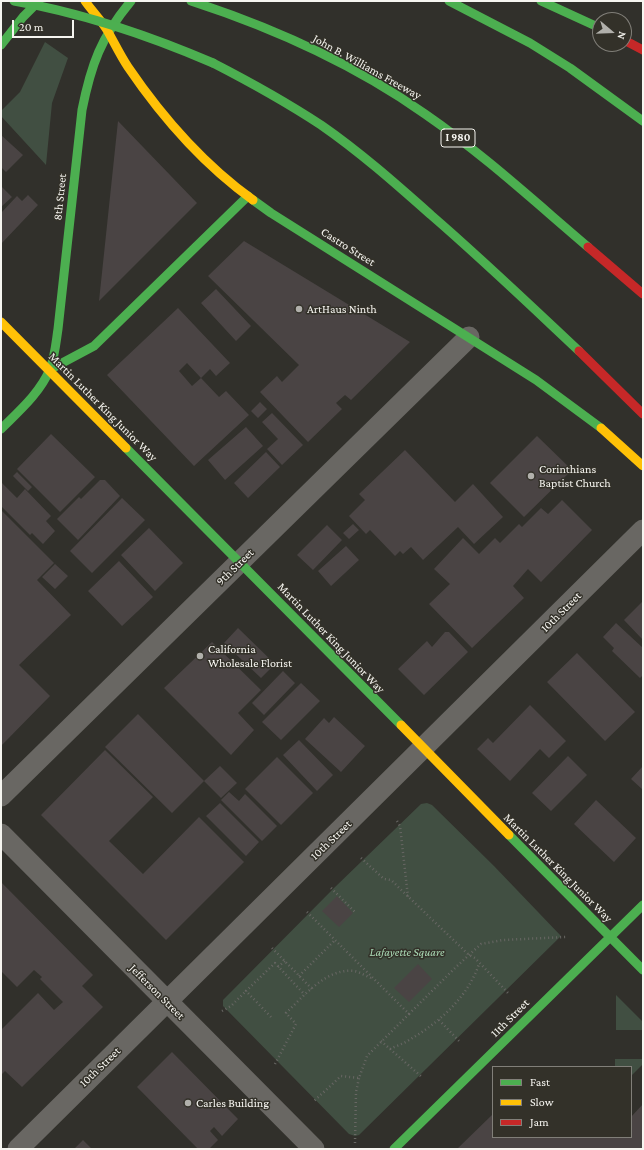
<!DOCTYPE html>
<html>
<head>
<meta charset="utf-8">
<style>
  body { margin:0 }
  #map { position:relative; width:644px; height:1150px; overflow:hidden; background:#31302b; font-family:"Crimson Pro",serif }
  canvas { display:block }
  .frame { position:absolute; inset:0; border:2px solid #f6f5f0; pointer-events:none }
  .legend { position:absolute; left:492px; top:1066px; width:140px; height:72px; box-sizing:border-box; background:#333129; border:1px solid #817f79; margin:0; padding:5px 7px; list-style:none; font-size:12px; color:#f6f5f0 }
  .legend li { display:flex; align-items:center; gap:8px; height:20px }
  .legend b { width:20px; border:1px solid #817f79 }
  .north { position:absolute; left:592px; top:12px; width:40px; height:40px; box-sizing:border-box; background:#333129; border:1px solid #817f79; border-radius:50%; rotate:109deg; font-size:11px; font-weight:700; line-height:16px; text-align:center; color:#f6f5f0 }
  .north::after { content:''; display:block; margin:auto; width:14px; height:18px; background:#b1b0ab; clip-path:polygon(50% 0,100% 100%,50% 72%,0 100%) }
  .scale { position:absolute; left:12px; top:20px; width:62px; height:18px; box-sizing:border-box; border:2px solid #f6f5f0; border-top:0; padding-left:5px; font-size:12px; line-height:14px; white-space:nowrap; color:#f6f5f0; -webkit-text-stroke:3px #333129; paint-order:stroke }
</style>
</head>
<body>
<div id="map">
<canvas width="644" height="1150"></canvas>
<div class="frame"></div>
<ul class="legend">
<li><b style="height:5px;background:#4caf50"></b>Fast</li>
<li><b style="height:5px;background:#ffc107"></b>Slow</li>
<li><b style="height:5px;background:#c62828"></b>Jam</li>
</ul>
<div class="north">N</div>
<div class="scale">20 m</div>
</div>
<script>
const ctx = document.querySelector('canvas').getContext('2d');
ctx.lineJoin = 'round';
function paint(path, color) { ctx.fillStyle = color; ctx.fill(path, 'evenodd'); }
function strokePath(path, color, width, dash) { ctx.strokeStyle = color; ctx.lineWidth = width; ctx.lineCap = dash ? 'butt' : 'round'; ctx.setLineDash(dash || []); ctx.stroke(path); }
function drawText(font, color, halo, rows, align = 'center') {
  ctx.font = font + ' "Crimson Pro",serif'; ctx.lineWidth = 3; ctx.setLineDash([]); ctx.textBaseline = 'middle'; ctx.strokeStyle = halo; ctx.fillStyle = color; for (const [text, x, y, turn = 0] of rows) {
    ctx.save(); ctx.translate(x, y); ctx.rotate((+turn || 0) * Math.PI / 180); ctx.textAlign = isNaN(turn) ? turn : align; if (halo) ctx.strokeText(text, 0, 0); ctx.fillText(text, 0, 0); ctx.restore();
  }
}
paint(new Path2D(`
  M45,42L68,58L52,103L46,165L1,116V111L20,92Z
  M427,803L432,805L494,866L561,936L359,1135L355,1136L349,1134L223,1006V1000L334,888L421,804Z
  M616,995L643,1022V1064L631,1076V1067H615V1059H643V1030H616Z`), '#414f42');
paint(new Path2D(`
  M118,121L197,203L99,301Z
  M1,135L23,155L6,172L1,167Z
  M1,186L12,197L1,207Z
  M28,195L38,205L1,244V213L17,196L22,201Z
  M244,241L410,342L351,400L345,395L336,403L342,409L308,442L260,392L277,376L282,382L299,365L208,276Z
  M216,289L251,326L236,341L201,303Z
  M178,308L230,363L216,376L210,369L201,378L187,363L179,371L192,386L201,378L219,397L226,391L249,415L194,466L107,375Z
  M260,402L267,409L258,418L251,411Z
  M272,413L303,445L282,465L267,449L278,439L262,422Z
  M246,427L263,446L225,480L208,460Z
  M51,434L95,477L60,512L17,469Z
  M537,436L572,470L524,517L490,483Z
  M405,450L455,502L473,484L503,517L474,544L458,527L423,560L411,547L403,554L400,551L395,556L370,530L366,534L349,516L365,500L359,494Z
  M266,452L280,467L248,498L234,483Z
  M17,472L32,487L28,491L13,476Z
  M100,480H105L120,496L78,540L57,519L79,497L81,499Z
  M2,483L17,498L25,489L51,516L46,521L55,531L43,544L32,533L30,535L1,506Z
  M122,498L145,520L92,573L70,551Z
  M562,500L592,530L541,582L528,569L513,586L524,598L472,648L429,604L450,584L434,569L463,538L479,554L495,538L500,543L519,524L522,527L541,508L548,514Z
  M1,510L54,563L37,580L71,615L19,665L50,696L1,746Z
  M353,524L359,530L349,539L343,533Z
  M327,525L342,540L313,570L297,555Z
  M149,528L183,563L155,591L121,555Z
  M346,546L359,560L331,586L318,571Z
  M119,561L153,597L122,626L88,591Z
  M55,564L68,576L55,589L42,577Z
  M643,601V640L624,620Z
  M616,623L643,648V675L640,678L612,651L614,648L603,637Z
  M238,628L275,664L261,678L224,643Z
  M445,632H449L468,652L424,695L398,669L427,641L432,647Z
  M212,642L261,690L238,713L254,730L231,755L164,688Z
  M577,653L635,712L605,741L547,682Z
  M283,671L295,683L264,715L252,703Z
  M301,683L320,701L281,740L262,722Z
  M530,705L566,741L549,758L540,749L510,781L477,749L488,738L493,743Z
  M138,714L204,781L172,813L105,747Z
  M334,717L365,746L341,772L305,739L324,718L329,723Z
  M299,740L333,775L317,791L283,755Z
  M105,750L153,797L109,841L143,874L199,817L244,862L166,940L41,815Z
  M568,756L587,775L551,811L532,793Z
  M277,757L313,793L281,825L245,789Z
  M220,766L237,783L221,798L204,781Z
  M643,766V790L631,779Z
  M229,792L239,801L245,794L277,826L262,841L221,800Z
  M596,800L636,838L614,862L574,824Z
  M220,803L259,842L246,856L206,816Z
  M1,882L93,975L82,986L103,1007L22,1087L5,1071L1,1075V1030L38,993L54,1010L63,1002L40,979L42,977L34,970L17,987L1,971Z
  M337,896L353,913L339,927L322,911Z
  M418,964L432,979L409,1002L394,988Z
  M172,1052L238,1119L222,1136L214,1127L210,1131L218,1140L209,1149H198L137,1087Z
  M643,1104V1149H457L493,1114V1137H631V1117Z
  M83,1140L92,1149H74Z`), '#4a4444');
strokePath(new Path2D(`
  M397,821L400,826L408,897
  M361,858L384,879L391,880L469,955L475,958L509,994
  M331,888L356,913
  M307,912L409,1014L367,1056L359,1078L341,1076L313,1102
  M272,948L312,989
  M278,967L285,961
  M299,976L335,940
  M222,1011L231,1006L246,991
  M409,1014L456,967L481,944L503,940L566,937
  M271,1017L246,991L275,963L305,995
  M439,1020L460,1042
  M381,1041L423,1078
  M390,1049C396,1046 403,1044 409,1040C439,1023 468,997 479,964
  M275,1064L296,1024L286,1013C304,996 326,968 354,971C360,972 366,976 371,978
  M355,1143L356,1092L359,1078`), '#686764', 2.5, [1, 3]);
strokePath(new Path2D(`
  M1,796L469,337
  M1,834L314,1149
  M18,1149L643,530`), '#696763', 21);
strokePath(new Path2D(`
  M191,1C274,28 354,64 425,114C483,154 535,202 588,247
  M449,1L530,43L570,68L643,121
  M541,1L600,28
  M1,45L23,17L39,1
  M213,63C250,82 286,102 321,125C360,152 396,184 431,215C482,259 530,305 579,351
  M253,200L271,213L536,380L601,428
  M49,370L94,346L248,196
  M1,429C19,411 40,393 50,369C55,356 56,342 58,329L82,110C91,65 101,37 131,1
  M126,448L401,725
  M509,835L643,970
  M394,1149L643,905`), '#4caf50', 9);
strokePath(new Path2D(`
  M85,1C92,11 101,20 107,30C114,42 120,55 128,67C162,117 203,164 253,200
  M1,322L126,448
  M601,428L643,466
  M401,725L509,835`), '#ffc107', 9);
strokePath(new Path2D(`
  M624,40L643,50
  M588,247L643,294
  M579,351L643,414`), '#c62828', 9);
strokePath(new Path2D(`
  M14,1C83,13 148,35 213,63`), '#4caf50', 9);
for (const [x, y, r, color] of [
  [299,309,4,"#b1b0ab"],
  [531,476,4,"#b1b0ab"],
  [200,656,4,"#b1b0ab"],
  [188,1103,4,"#b1b0ab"]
]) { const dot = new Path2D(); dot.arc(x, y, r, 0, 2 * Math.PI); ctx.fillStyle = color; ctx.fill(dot); strokePath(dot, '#333129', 1.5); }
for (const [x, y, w] of [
  [458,138,34]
]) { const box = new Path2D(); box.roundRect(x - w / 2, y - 9, w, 18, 3); ctx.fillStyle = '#333129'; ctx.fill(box); strokePath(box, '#f6f5f0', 1); }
drawText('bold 11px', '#f6f5f0', null, [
  ["I 980",458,138]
]);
drawText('12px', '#f6f5f0', '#333129', [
  ["John B. Williams Freeway",367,67,29],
  ["8th Street",60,197,-84],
  ["Castro Street",348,247,32],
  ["Martin Luther King Junior Way",103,407,45],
  ["9th Street",235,567,-44],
  ["10th Street",561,612,-45],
  ["Martin Luther King Junior Way",331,638,46],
  ["10th Street",331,840,-44],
  ["Martin Luther King Junior Way",558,868,45],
  ["Jefferson Street",157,992,45],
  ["11th Street",510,1018,-45],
  ["10th Street",100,1067,-44]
]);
drawText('12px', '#f6f5f0', '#333129', [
  ["ArtHaus Ninth",307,309],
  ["Corinthians",539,469],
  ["Baptist Church",539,483],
  ["California",208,649],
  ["Wholesale Florist",208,663],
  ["Carles Building",196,1103]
], 'left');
drawText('italic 12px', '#aadab5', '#333129', [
  ["Lafayette Square",407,952]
]);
</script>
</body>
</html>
